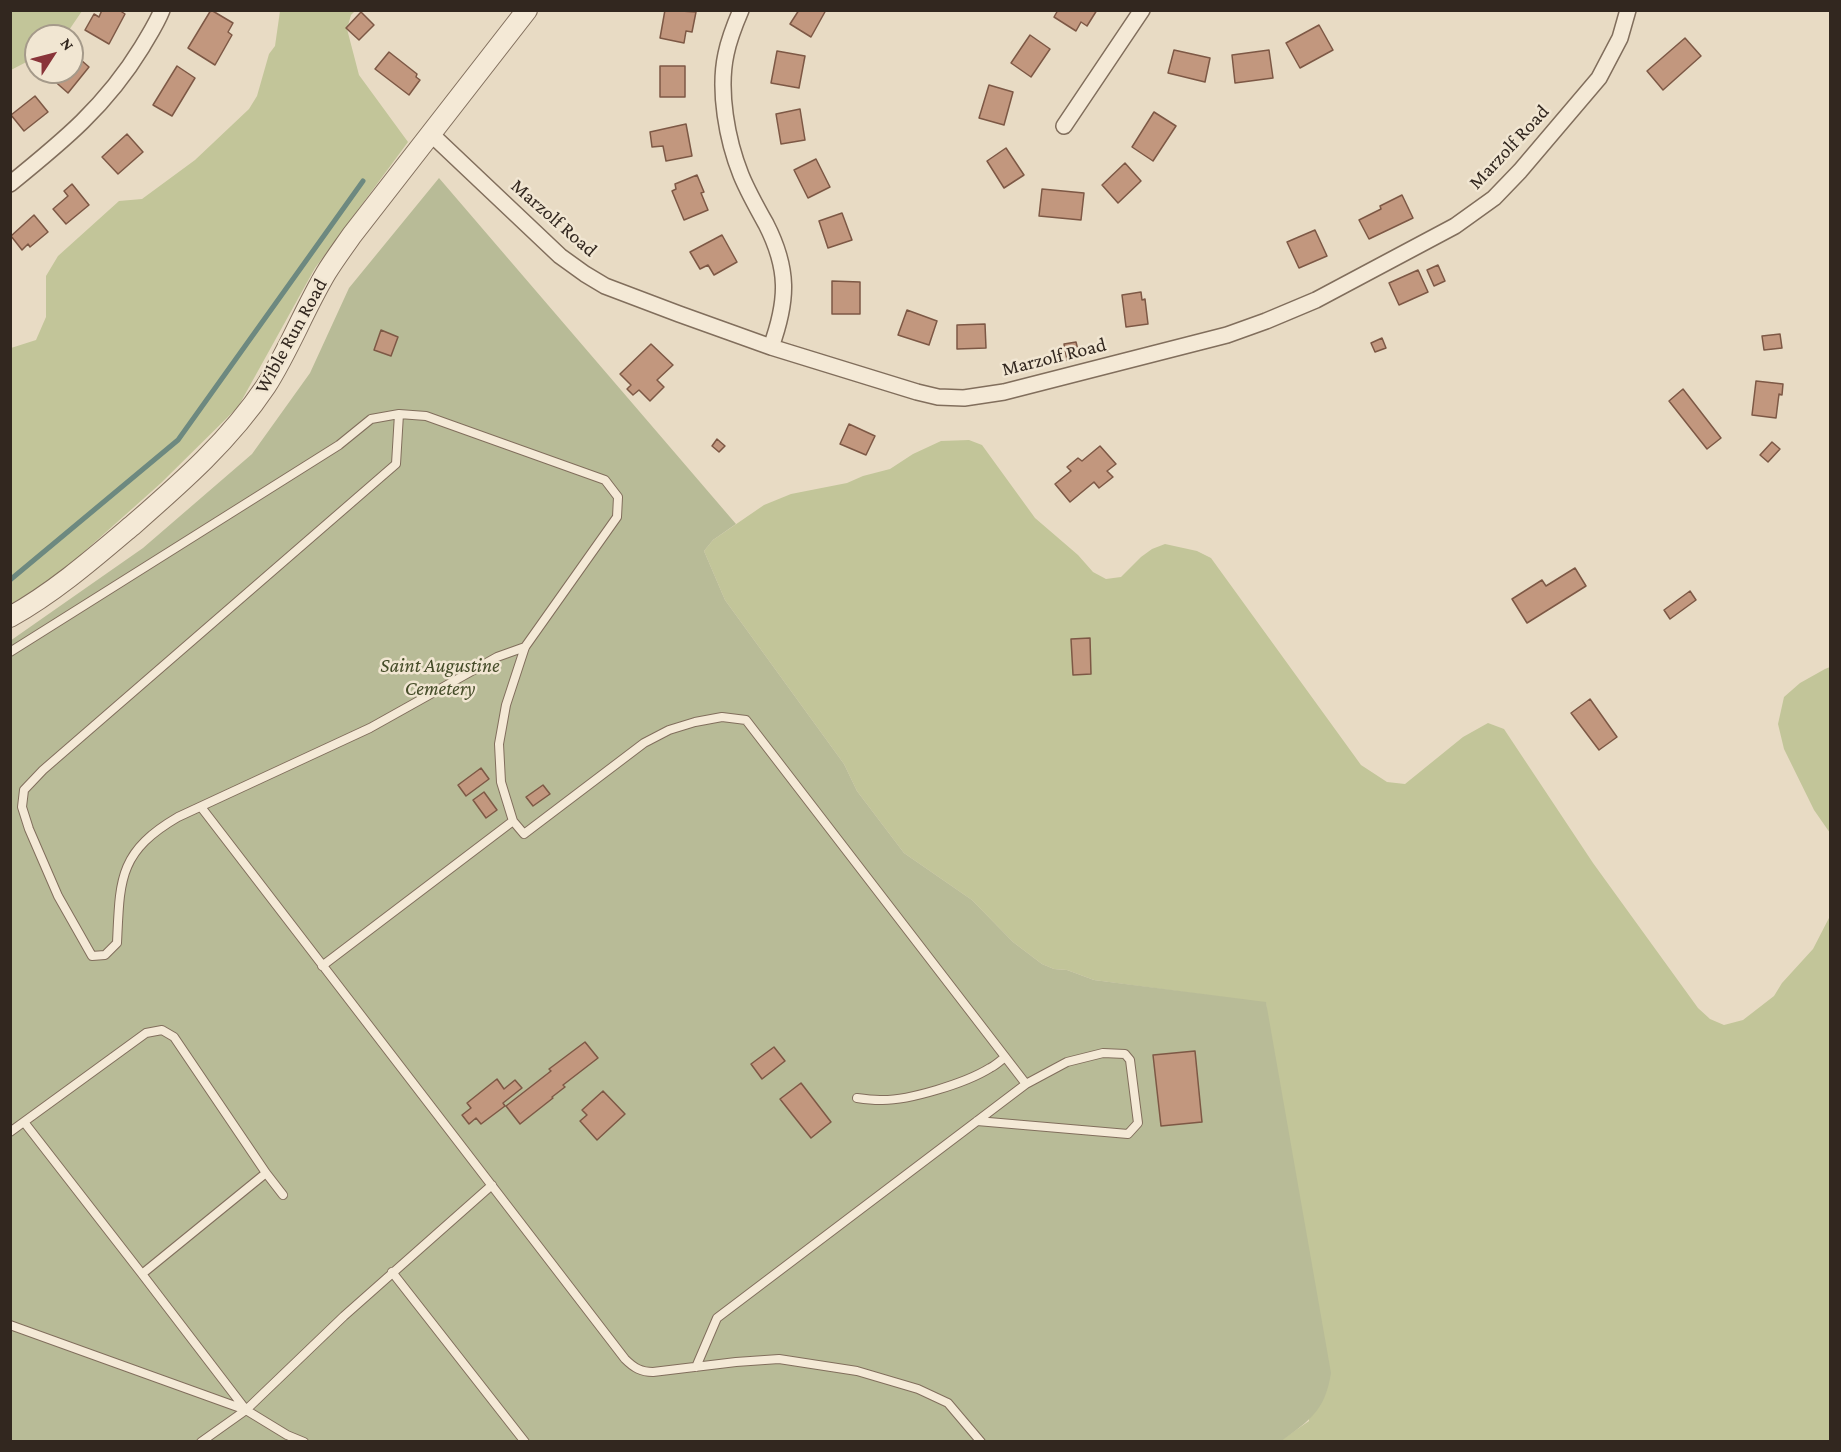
<!DOCTYPE html>
<html>
<head>
<meta charset="utf-8">
<style>
  body { margin:0 }
  #map { position:relative; width:1841px; height:1452px; overflow:hidden; background:#e8dbc4; font-family:"Crimson Pro",serif }
  canvas { display:block }
  .frame { position:absolute; inset:0; border:12px solid #32271f; pointer-events:none }
  .north { position:absolute; left:24px; top:24px; width:60px; height:60px; box-sizing:border-box; background:#f1e6d2; border:2px solid #a59a8a; border-radius:50%; rotate:54deg; font-size:16px; font-weight:700; line-height:24px; text-align:center; color:#32271f }
  .north::after { content:''; display:block; margin:auto; width:21px; height:27px; background:#893439; clip-path:polygon(50% 0,100% 100%,50% 72%,0 100%) }
</style>
</head>
<body>
<div id="map">
<canvas width="1841" height="1452"></canvas>
<div class="frame"></div>
<div class="north">N</div>
</div>
<script>
const ctx = document.querySelector('canvas').getContext('2d');
ctx.lineJoin = 'round';
function paint(path, color) { ctx.fillStyle = color; ctx.fill(path, 'evenodd'); }
function strokePath(path, color, width, dash) { ctx.strokeStyle = color; ctx.lineWidth = width; ctx.lineCap = dash ? 'butt' : 'round'; ctx.setLineDash(dash || []); ctx.stroke(path); }
function drawText(font, color, halo, rows, align = 'center') {
  ctx.font = font + ' "Crimson Pro",serif'; ctx.lineWidth = 5; ctx.setLineDash([]); ctx.textBaseline = 'middle'; ctx.strokeStyle = halo; ctx.fillStyle = color; for (const [text, x, y, turn = 0] of rows) {
    ctx.save(); ctx.translate(x, y); ctx.rotate((+turn || 0) * Math.PI / 180); ctx.textAlign = isNaN(turn) ? turn : align; if (halo) ctx.strokeText(text, 0, 0); ctx.fillText(text, 0, 0); ctx.restore();
  }
}
paint(new Path2D(`
  M11,10H82V11L65,36H36V57L11,70Z
  M280,11H355L351,15L347,29L359,75L408,142L315,268L238,407L161,483L59,574L11,604V348L36,340L46,317V276L58,256L119,201L142,199L195,160L249,109L257,96L269,54L275,46Z
  M969,440L982,445L1035,518L1078,555L1093,572L1106,579L1121,577L1141,557L1152,549L1165,544L1197,551L1211,558L1361,765L1387,782L1405,784L1463,737L1488,723L1504,729L1593,863L1698,1008L1710,1019L1724,1025L1743,1020L1774,996L1782,983L1813,949L1830,916V1441H1280L1309,1421L1266,1003L1094,980L1067,970L1054,969L1042,964L1013,942L972,900L904,853L857,791L844,764L725,600L704,551L713,540L764,505L791,494L847,483L863,476L890,469L913,454L941,441Z
  M1830,667V833L1814,810L1784,749L1778,724L1784,697L1800,683L1825,669Z`), '#c2c599');
paint(new Path2D(`
  M439,178L736,524L713,540L704,551L725,600L844,764L857,791L904,853L972,900L1013,942L1042,964L1054,969L1067,970L1094,980L1266,1002L1331,1373C1325,1411 1310,1420 1280,1442L11,1441L10,641L143,548L252,454L310,373L349,288Z`), '#b8bb97');
strokePath(new Path2D(`
  M10,580L178,440L363,181`), '#6d8980', 5);
const building = new Path2D(`
  M102,10H119L125,14L109,44L85,30L94,14L99,17Z
  M211,10L233,23L228,32L232,35L215,65L188,48Z
  M665,10L696,12L692,32L686,31L684,43L660,38Z
  M799,10H826L811,37L790,24Z
  M1058,10H1097L1087,26L1081,22L1076,31L1054,17Z
  M361,12L374,25L359,40L346,28Z
  M1319,25L1333,50L1300,68L1286,43Z
  M1030,35L1050,49L1031,77L1011,63Z
  M1685,38L1701,56L1663,90L1647,71Z
  M1174,50L1210,58L1205,82L1168,73Z
  M1269,50L1273,78L1235,83L1232,55Z
  M777,51L805,56L799,88L771,83Z
  M389,52L417,74L416,77L420,80L409,95L375,69Z
  M73,53L89,67L68,93L51,78L56,72H72Z
  M177,66L195,78L172,116L153,105Z
  M660,66H685V97H660Z
  M989,85L1013,92L1004,125L979,118Z
  M35,96L48,112L24,131L11,115Z
  M800,109L805,140L781,144L776,114Z
  M1154,112L1176,126L1153,161L1132,147Z
  M686,124L692,156L666,161L663,146L652,147L650,132Z
  M127,134L143,152L118,174L102,157Z
  M1006,148L1024,175L1004,188L987,161Z
  M816,159L830,187L808,198L794,170Z
  M1125,163L1141,181L1118,203L1102,185Z
  M697,175L704,192L701,193L708,210L684,220L672,191L676,189L675,184Z
  M72,184L89,205L66,224L53,209L68,196L64,191Z
  M1042,189L1084,193L1081,220L1039,216Z
  M1402,195L1413,218L1369,239L1359,220L1381,209L1380,206Z
  M842,213L852,240L828,248L819,221Z
  M34,215L48,232L30,247L28,244L22,250L11,236Z
  M1315,230L1327,256L1299,268L1287,242Z
  M722,235L737,262L714,275L708,265L700,269L690,252Z
  M1438,265L1445,281L1434,286L1427,270Z
  M1418,270L1428,292L1399,305L1389,283Z
  M832,281L860,282V314H832Z
  M1141,292L1142,300L1145,299L1148,324L1126,327L1122,295Z
  M907,310L937,321L929,345L898,335Z
  M985,324L986,348L957,349V325Z
  M381,330L398,337L391,356L374,350Z
  M1780,334L1782,348L1764,350L1762,336Z
  M1382,338L1386,348L1375,352L1371,343Z
  M1076,342L1080,358L1067,360L1064,344Z
  M651,344L673,365L657,380L664,387L650,401L639,390L633,395L627,389L631,385L620,374Z
  M1756,381L1783,384L1782,395L1779,394L1776,418L1752,415Z
  M1683,389L1721,438L1707,449L1669,401Z
  M849,424L875,436L866,455L840,444Z
  M717,439L725,446L719,452L712,446Z
  M1772,442L1780,449L1768,462L1760,455Z
  M1100,446L1116,464L1107,471L1113,477L1099,488L1094,482L1070,502L1055,484L1071,471L1067,467L1078,458L1082,461Z
  M1575,568L1586,586L1527,623L1512,599L1542,580L1546,586Z
  M1690,591L1696,600L1670,619L1664,610Z
  M1090,638L1091,674L1073,675L1071,639Z
  M1590,699L1617,737L1599,750L1571,713Z
  M481,768L489,779L466,796L458,785Z
  M543,785L550,794L533,806L526,797Z
  M484,792L497,810L486,818L473,800Z
  M585,1042L598,1058L563,1085L565,1087L552,1097L553,1098L520,1124L506,1106L551,1071L549,1069Z
  M774,1047L785,1061L762,1079L751,1064Z
  M1195,1051L1202,1122L1161,1126L1153,1055Z
  M497,1079L504,1089L515,1080L522,1088L503,1103L505,1106L481,1124L476,1118L469,1124L462,1115L471,1108L467,1103Z
  M801,1083L831,1122L811,1138L780,1099Z
  M603,1091L625,1114L597,1140L580,1121L587,1115L582,1110Z`);
paint(building, '#c2977e');
strokePath(building, '#7d5845', 1.5);
const service = new Path2D(`
  M399,414L396,464L43,770L24,790L22,807L29,829L58,896L92,956L105,955L117,943C120,880 118,852 178,817L370,728L497,657L525,647
  M10,652L339,445L371,419L399,414L426,416L605,480L618,497L617,517L525,647L506,705L499,744L501,782L513,821
  M201,807L625,1359C634,1368 641,1372 653,1372L736,1362L779,1359L857,1371L918,1389L948,1403L981,1442
  M322,966L513,821L524,834L644,743L669,730L695,722L722,717L746,720L1026,1084
  M857,1098C864,1099 872,1100 880,1100C908,1101 966,1083 990,1068C996,1065 1000,1061 1005,1057
  M24,1122L142,1274
  M10,1132L146,1033L162,1030L174,1037L266,1173L283,1195
  M392,1272L525,1442
  M10,1325L246,1410L142,1274L266,1173
  M696,1367L717,1318L1026,1084L1067,1062L1103,1053L1125,1054L1130,1060L1138,1123L1128,1134L977,1121
  M246,1410L287,1435L304,1442
  M201,1442L246,1410L344,1316L492,1185`);
const minor = new Path2D(`
  M741,10C735,24 729,39 726,54C718,91 727,140 741,175C748,192 757,208 766,224C789,269 788,300 771,347
  M1064,126L1142,10
  M430,133L560,256L585,274L605,286L679,314L771,347L917,392L938,397L964,398L1004,392L1227,335L1266,321L1316,300L1455,226L1494,198L1520,171L1599,78L1620,38L1628,10
  M10,184C63,141 106,106 142,47C149,35 157,23 162,10`);
const tertiary = new Path2D(`
  M10,617C55,592 95,557 134,524C182,482 230,440 266,386C289,350 304,310 326,273C334,260 343,248 352,235L527,10`);
strokePath(service, '#816e5c', 10);
strokePath(minor, '#816e5c', 18);
strokePath(tertiary, '#816e5c', 22);
strokePath(service, '#f4e9d6', 8);
strokePath(minor, '#f4e9d6', 15);
strokePath(tertiary, '#f4e9d6', 20);
drawText('20px', '#32271f', '#f1e6d2', [
  ["Marzolf Road",1509,147,-47],
  ["Marzolf Road",554,218,41],
  ["Wible Run Road",291,336,-61],
  ["Marzolf Road",1054,357,-14]
]);
drawText('italic 20px', '#454c28', '#f1e6d2', [
  ["Saint Augustine",440,666],
  ["Cemetery",440,689]
]);
</script>
</body>
</html>
